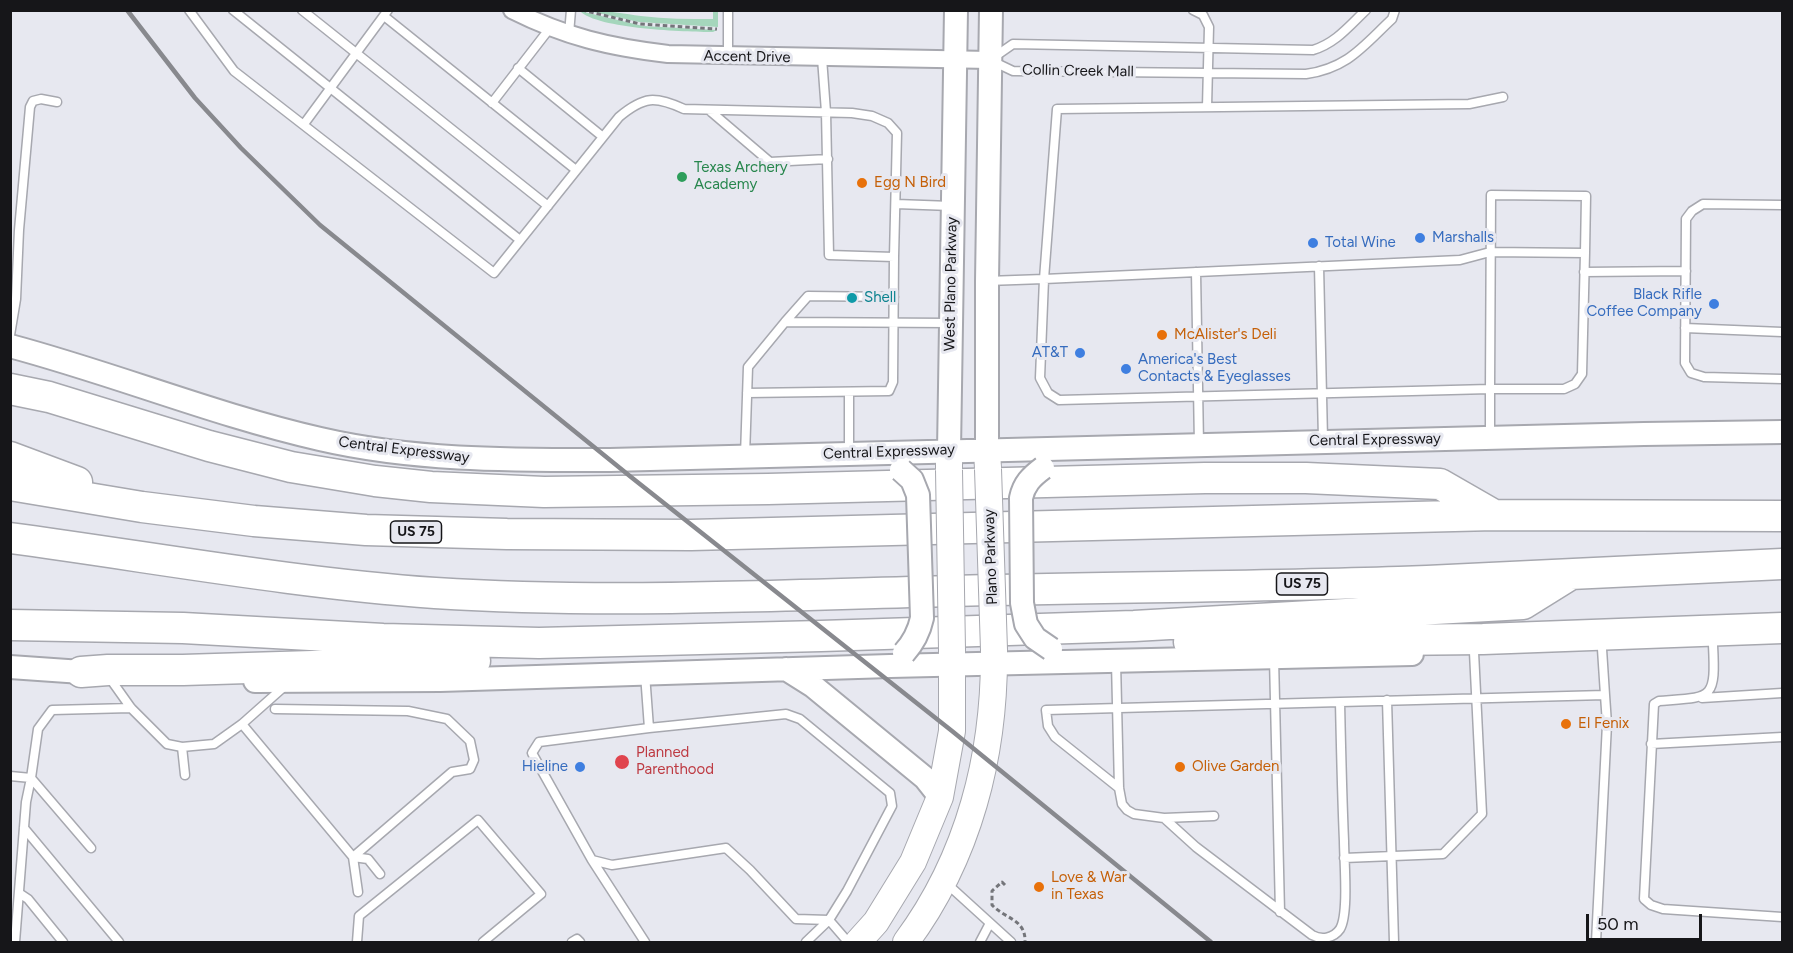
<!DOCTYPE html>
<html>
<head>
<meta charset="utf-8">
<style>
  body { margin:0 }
  #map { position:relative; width:1793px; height:953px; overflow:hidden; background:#e7e8f0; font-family:Figtree,sans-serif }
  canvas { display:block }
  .frame { position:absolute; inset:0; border:12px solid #161619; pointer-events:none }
  .scale { position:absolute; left:1586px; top:914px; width:116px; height:27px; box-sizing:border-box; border:3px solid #161619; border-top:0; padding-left:8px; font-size:18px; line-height:21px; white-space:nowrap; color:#161619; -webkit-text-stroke:4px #e7e8f0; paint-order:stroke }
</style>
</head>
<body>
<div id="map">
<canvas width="1793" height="953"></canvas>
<div class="frame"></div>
<div class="scale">50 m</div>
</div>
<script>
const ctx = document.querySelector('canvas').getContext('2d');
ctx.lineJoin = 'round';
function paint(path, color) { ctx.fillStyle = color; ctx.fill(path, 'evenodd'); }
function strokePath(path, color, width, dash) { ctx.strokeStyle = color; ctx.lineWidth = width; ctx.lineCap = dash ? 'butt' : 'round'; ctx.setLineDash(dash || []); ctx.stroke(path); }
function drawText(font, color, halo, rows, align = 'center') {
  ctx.font = font + ' Figtree,sans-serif'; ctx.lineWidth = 6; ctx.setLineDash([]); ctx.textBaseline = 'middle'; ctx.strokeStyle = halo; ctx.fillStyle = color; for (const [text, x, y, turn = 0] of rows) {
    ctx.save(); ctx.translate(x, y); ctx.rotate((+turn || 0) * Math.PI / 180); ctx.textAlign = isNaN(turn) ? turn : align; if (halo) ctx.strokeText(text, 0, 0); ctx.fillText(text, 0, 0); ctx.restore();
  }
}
paint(new Path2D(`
  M580,11L643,26L717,30L713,32C687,32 597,29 580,11Z
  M589,11C609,10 622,14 641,16C665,19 689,19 713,19V11H718V27L639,22Z`), '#a5d6bc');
const service = new Path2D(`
  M189,10L234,71L494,273L619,117C644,96 655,96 684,109L852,113L872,116L888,123L897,133L894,257L829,255L826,112L822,58
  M233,10L520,240
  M302,10L548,206
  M1193,10L1203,15L1209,27L1207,107
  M1366,10C1349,26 1336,43 1313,50L1013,44L990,60L1013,71L1306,74C1348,68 1363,46 1392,19L1395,10
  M384,16L576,170
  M569,34L571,10
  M728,56V10
  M518,68L603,137
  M492,103L550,28
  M709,110L770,162L828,159
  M304,124L388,10
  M896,204L951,206
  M1782,205L1703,204L1692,211L1686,219L1685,363L1691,373L1704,377L1782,379
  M1319,266L1323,439
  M1196,272L1199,445
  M1584,272L1686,271
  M987,281L1044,279L1057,109L1469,104L1503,97
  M785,322L808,296L894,297
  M1685,328L1782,332
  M10,335L16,299L19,230L30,107L33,101L41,99L57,102
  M849,392V451
  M747,393L889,391L893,382L894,257
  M1490,437V389H1564L1575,384L1582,374L1585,253L1490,252L1460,260L1044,279L1040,378L1048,393L1059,400L1490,389L1491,195L1586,196L1585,253
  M745,456L748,367L785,322L950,323
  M1713,645C1716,701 1712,697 1659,701L1654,704L1644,899L1651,905L1663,909L1782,917
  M1274,658L1280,912
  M1116,662L1119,788L1122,804L1127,810L1134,814L1164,818L1196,847L1312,935C1321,940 1333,939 1340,929C1349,914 1344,860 1344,841C1342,795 1341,748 1340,702L1046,710L1048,726L1055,737L1119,788
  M645,674L649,728L539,742L532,753L592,860L612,865L726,848L750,870L796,919L829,920L848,942
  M109,677L131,708L167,744L182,747L214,744L242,724L286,685
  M1702,698L1782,693
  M1387,700L1394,942
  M1340,702L1605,695L1602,649
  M242,724L353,857L452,772L470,769L474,760L470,741L447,719L408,711L275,709
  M649,728L786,714L800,719L890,793L892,806L847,891L829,920L806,942
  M1651,744L1782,737
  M182,747L185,775
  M10,776L31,778L26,802L15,942
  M1164,818L1214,816
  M24,828L119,942
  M91,848L31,778L38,729L52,710L131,708
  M1344,858L1443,854L1482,814L1474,652
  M592,860L645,942
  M945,882L1011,942
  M358,892L353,857L368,859L380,874
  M19,893L28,899L63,942
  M357,942L359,916L478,820L541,894L483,942
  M572,942L577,939L580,942
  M980,942L990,923
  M1596,942L1607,724L1605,695`);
const minor = new Path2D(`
  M512,10C566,37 609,47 668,54L990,60`);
const secondary = new Path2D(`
  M10,346C115,374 215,415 320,439C415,461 514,460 610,460L1644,434L1782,432
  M949,450L956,10
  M987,450V281L991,10
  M10,667L96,673
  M786,669L813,686L925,778L940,797
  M255,681L440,680L890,666L1412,654`);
const primary = new Path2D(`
  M987,450L988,469
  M949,470V450
  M858,942L876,922L913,862L940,797L952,731V650
  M906,942C969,857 995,755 994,650`);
const motorway = new Path2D(`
  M10,389L49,397L209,446L291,467L375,481L431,487L544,492L768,489L1205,478H1306L1440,484L1494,515
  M10,457L77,482
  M10,485L142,507L254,521L366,530L507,534L691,535L1494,515L1782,516
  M10,538C152,557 293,583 435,593C608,604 781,595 953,591C1102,587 1250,587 1399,582C1527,577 1655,570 1782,564
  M10,625L183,628L383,639L539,643L821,636L1134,626L1523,604L1568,576
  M1189,642L1483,639L1782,628
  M81,672L108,670H183L475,661`);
strokePath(service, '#a7a8af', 11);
strokePath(minor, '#a7a8af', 20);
strokePath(secondary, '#a7a8af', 26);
strokePath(primary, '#a7a8af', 28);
strokePath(motorway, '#a7a8af', 33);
strokePath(new Path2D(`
  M582,10L640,24L717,29
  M1005,885L1002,882L992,891V905C1005,919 1026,919 1025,942`), '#74757a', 3, [4.5, 3]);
strokePath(service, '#fff', 8);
strokePath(minor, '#fff', 16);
strokePath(secondary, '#fff', 22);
strokePath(primary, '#fff', 26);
strokePath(motorway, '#fff', 30);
strokePath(new Path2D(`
  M127,10L195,98L241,148L320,225L631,477L952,731L1211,942`), '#88898e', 4.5);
const secondaryBridge = new Path2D(`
  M1043,468C1031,477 1024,484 1021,498L1022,603L1026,624L1035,638L1051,649
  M901,470L912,480L918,495L922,618C919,632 914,642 904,653`);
const primaryBridge = new Path2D(`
  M988,469L994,650
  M949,470L952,650`);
strokePath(secondaryBridge, '#a7a8af', 26, []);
strokePath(primaryBridge, '#a7a8af', 28, []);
strokePath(secondaryBridge, '#fff', 22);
strokePath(primaryBridge, '#fff', 26);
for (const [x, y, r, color] of [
  [682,177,6,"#2e9e5b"],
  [862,183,6,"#e8710a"],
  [1420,238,6,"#3f7fe0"],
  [1313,243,6,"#3f7fe0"],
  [852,298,6,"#0f9aa8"],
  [1714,304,6,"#3f7fe0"],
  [1162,335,6,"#e8710a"],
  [1080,353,6,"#3f7fe0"],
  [1126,369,6,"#3f7fe0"],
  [1566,724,6,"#e8710a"],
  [622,762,8,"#e0444e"],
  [580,767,6,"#3f7fe0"],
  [1180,767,6,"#e8710a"],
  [1039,887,6,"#e8710a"]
]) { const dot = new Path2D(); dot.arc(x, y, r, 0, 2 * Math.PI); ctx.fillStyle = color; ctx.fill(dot); strokePath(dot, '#e7e8f0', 2); }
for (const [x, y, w] of [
  [416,532,51],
  [1302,584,51]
]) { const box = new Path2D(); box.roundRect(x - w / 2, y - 11, w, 22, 4.5); ctx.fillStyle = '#e7e8f0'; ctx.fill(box); strokePath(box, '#161619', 1.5); }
drawText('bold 14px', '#161619', null, [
  ["US 75",416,532],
  ["US 75",1302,584]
]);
drawText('15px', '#161619', '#e7e8f0', [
  ["Accent Drive",747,57,1],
  ["Collin Creek Mall",1078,71,1],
  ["West Plano Parkway",951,284,-89],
  ["Central Expressway",1375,440,-1],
  ["Central Expressway",404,450,7],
  ["Central Expressway",889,452,-2],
  ["Plano Parkway",991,557,-92]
]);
drawText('15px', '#27864d', '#e7e8f0', [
  ["Texas Archery",694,168],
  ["Academy",694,185]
], 'left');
drawText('15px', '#c56008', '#e7e8f0', [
  ["Egg N Bird",874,183],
  ["McAlister's Deli",1174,335],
  ["El Fenix",1578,724],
  ["Olive Garden",1192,767],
  ["Love & War",1051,878],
  ["in Texas",1051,895]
], 'left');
drawText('15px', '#366cbe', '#e7e8f0', [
  ["Marshalls",1432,238],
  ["Total Wine",1325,243],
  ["Black Rifle",1702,295,"right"],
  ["Coffee Company",1702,312,"right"],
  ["AT&T",1068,353,"right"],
  ["America's Best",1138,360],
  ["Contacts & Eyeglasses",1138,377],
  ["Hieline",568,767,"right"]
], 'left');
drawText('15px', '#0d838f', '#e7e8f0', [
  ["Shell",864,298]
], 'left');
drawText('15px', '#be3a42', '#e7e8f0', [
  ["Planned",636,753],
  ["Parenthood",636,770]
], 'left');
</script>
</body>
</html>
